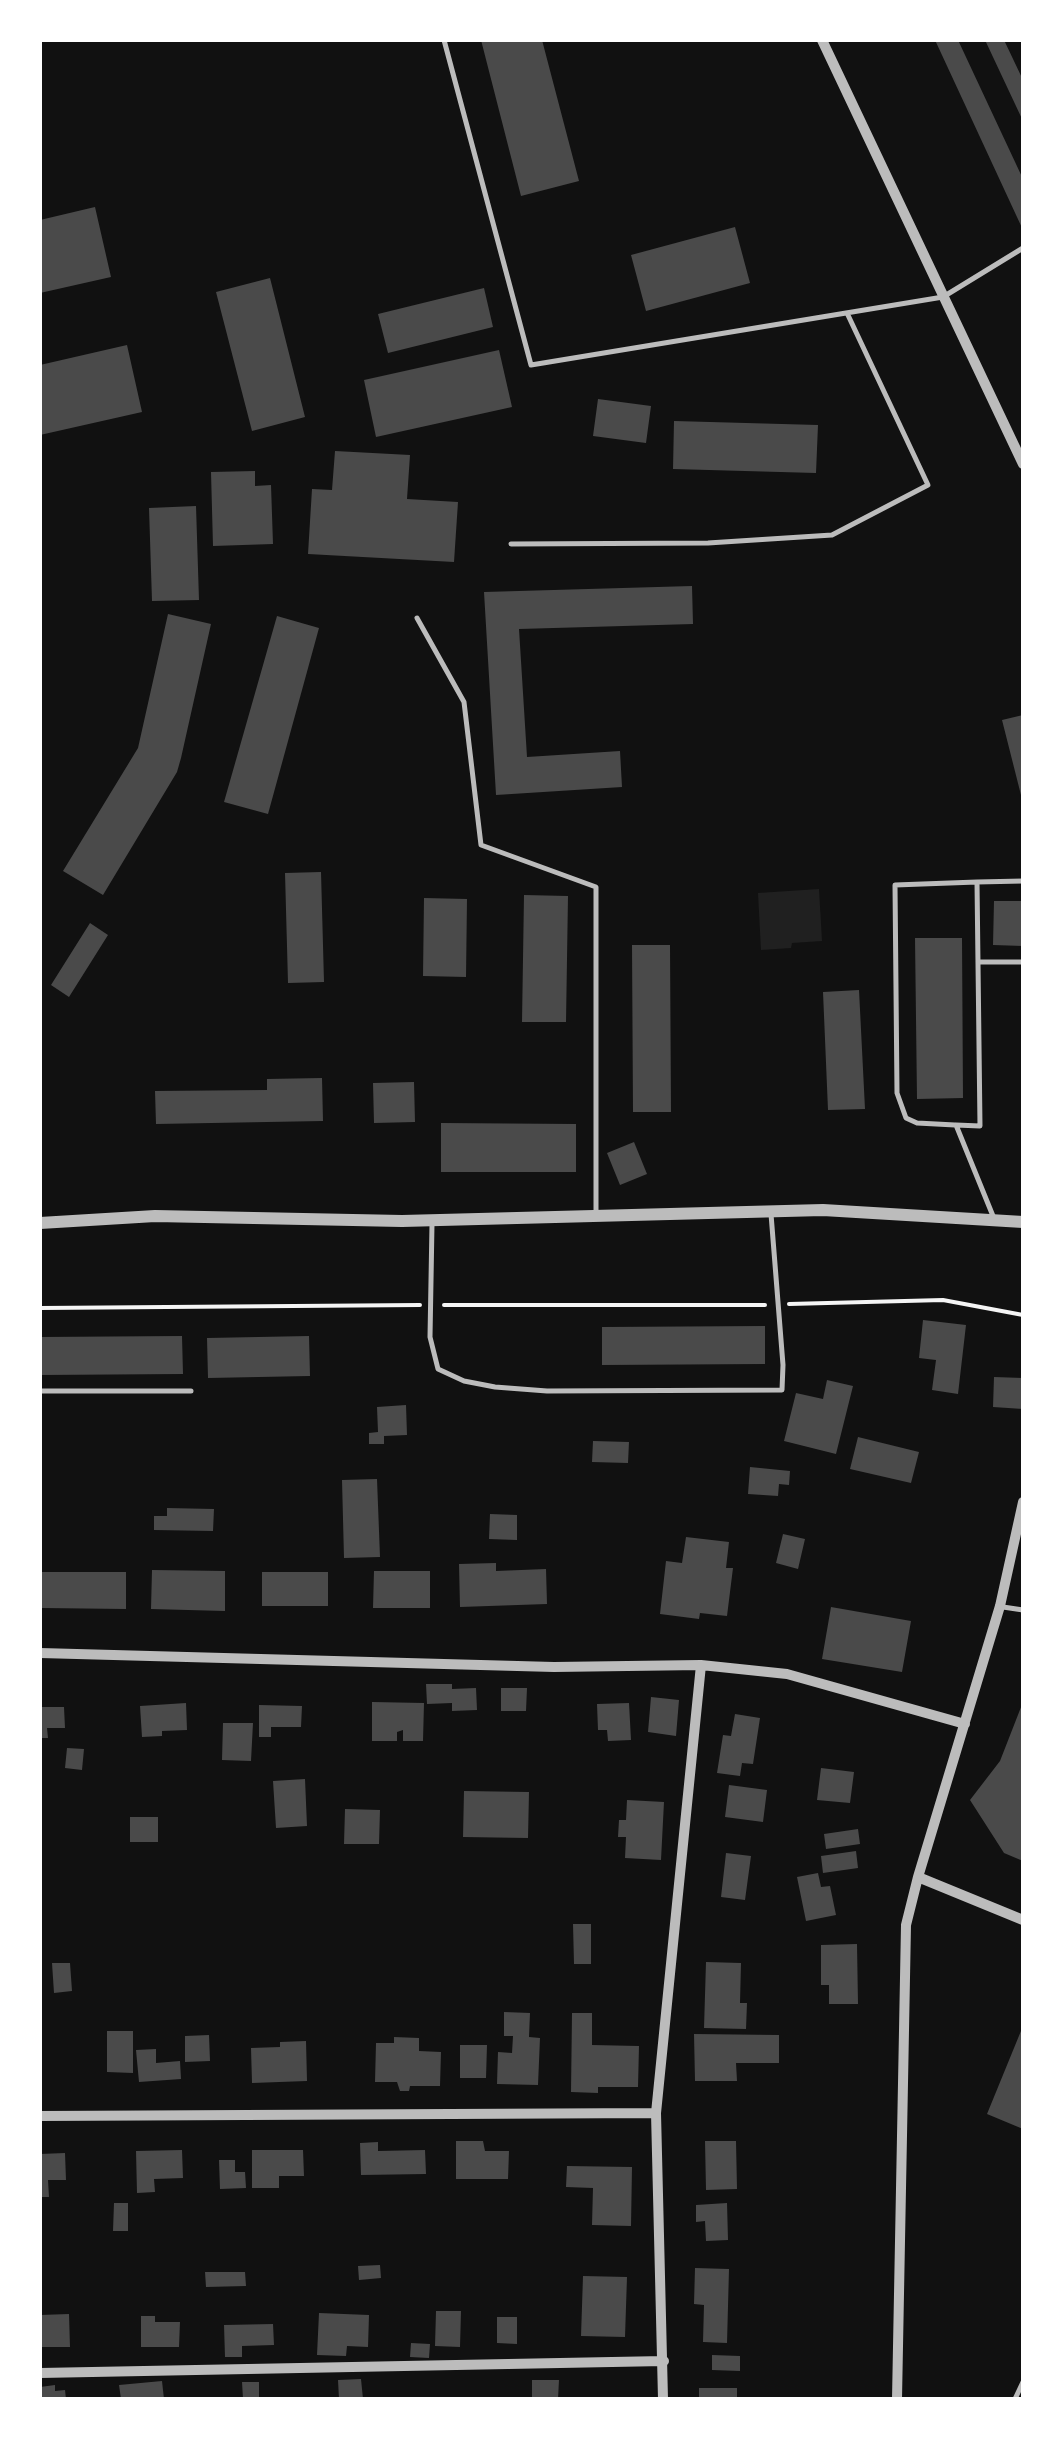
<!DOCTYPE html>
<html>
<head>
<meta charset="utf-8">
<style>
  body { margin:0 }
  #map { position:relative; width:1063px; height:2439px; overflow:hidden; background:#111; font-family:Georgia,serif }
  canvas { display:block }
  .frame { position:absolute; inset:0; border:42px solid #fff; pointer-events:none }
</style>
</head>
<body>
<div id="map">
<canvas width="1063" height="2439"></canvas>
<div class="frame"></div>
</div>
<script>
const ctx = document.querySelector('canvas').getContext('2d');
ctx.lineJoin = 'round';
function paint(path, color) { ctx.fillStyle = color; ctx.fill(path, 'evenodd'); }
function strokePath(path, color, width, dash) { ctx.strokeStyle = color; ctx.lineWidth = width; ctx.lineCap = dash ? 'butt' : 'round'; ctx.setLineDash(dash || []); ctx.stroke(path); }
paint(new Path2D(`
  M819,889L822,941L792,943L791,948L761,950L758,893Z`), '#202020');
paint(new Path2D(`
  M481,40H542L579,181L521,196Z
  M935,40H958L1023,179V230Z
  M985,40H1004L1023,80V121Z
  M95,207L111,277L40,293V220Z
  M735,227L750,283L646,311L631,255Z
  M270,278L305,417L252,431L216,292Z
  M484,288L493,327L388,353L378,314Z
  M127,345L142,412L40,435V365Z
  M499,350L512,407L376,437L364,380Z
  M598,399L651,406L646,443L593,436Z
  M674,421L818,425L816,473L673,469Z
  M335,451L410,455L407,499L458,502L454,562L308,554L312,489L332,490Z
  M255,471V486L271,485L273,544L213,546L211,472Z
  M196,506L199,600L152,601L149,508Z
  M692,586L693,624L519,629L527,757L620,751L622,787L496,795L484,592Z
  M168,614L211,624L181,758L177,772L103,895L63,871L138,748Z
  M277,616L319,628L268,814L224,802Z
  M1023,715V799H1022L1002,720Z
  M321,872L324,982L288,983L285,873Z
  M524,895L568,896L566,1022H522Z
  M424,898L467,899L466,977L423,976Z
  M994,901H1023V946L993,945Z
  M90,923L108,935L69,997L51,985Z
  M915,938H962L963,1098L917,1099Z
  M632,945H670L671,1112H633Z
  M859,990L865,1109L828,1110L823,992Z
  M322,1078L323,1121L156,1124L155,1091L267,1090V1079Z
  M414,1082L415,1122L374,1123L373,1083Z
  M441,1123L576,1124V1172H441Z
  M634,1142L647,1174L620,1185L607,1153Z
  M923,1320L966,1325L958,1394L932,1390L936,1360L919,1358Z
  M765,1326V1364L602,1365V1327Z
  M182,1336L183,1374L40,1375V1337Z
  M309,1336L310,1376L208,1378L207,1338Z
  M994,1377L1023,1378V1409L993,1407Z
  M827,1380L853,1386L836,1454L784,1441L796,1393L823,1399Z
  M406,1405L407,1435L384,1436V1444H369V1433L378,1432L377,1407Z
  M858,1437L919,1452L911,1483L850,1469Z
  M593,1441L629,1442L628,1463L592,1462Z
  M750,1467L790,1471L789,1485L779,1484L778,1496L748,1494Z
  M377,1479L380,1557L344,1558L342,1480Z
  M167,1508L214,1509L213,1531L154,1530V1516H167Z
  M490,1514L517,1515V1540L489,1539Z
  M783,1534L805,1539L798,1569L776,1563Z
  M686,1537L729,1542L726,1568H733L727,1616L700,1613L699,1619L660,1614L666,1561L682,1563Z
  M496,1563V1571L546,1569L547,1604L460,1607L459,1564Z
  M152,1570L225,1571V1611L151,1609Z
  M374,1571H430V1608H373Z
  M42,1572H126V1609L42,1608Z
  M262,1572H328V1606H262Z
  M831,1607L911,1621L902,1672L822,1659Z
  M426,1684H452V1689L476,1688L477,1710L452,1711V1703L427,1704Z
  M501,1688H527L526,1711H501Z
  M651,1697L679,1700L676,1736L648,1732Z
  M372,1702L424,1703L423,1741H403V1730L397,1732V1741H372Z
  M1023,1702V1861L1004,1853L970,1800L1000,1761Z
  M186,1703L187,1730L162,1731V1736L142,1737L140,1706Z
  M629,1703L631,1740L608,1741L607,1730H598L597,1704Z
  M259,1705L302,1706L301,1727H271V1737H259Z
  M40,1707H64L65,1728H47L48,1738H40Z
  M735,1714L760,1718L753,1764L742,1763L740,1776L717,1773L723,1735L731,1736Z
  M223,1723H253L251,1761L222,1760Z
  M67,1748L84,1749L82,1770L65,1768Z
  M821,1768L854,1772L850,1803L817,1800Z
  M305,1779L307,1826L276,1828L273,1781Z
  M729,1785L767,1790L763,1822L725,1817Z
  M464,1791L529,1792L528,1838L463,1837Z
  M627,1800L664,1802L661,1860L625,1858L626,1837H618L619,1820H626Z
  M345,1809L380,1810L379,1844H344Z
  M130,1817H158V1842H130Z
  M858,1829L860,1844L826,1849L824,1834Z
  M856,1851L858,1868L823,1873L821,1856Z
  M726,1853L751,1856L745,1900L721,1897Z
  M818,1873L821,1887L830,1886L836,1915L806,1921L797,1877Z
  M573,1924H591V1964H574Z
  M857,1944L858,2004H829V1985H821V1945Z
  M706,1962L741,1963L740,2003H747L746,2029L704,2028Z
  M52,1963H70L72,1991L54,1993Z
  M504,2012L530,2013L529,2037L540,2038L538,2085L497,2084L498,2052L512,2053L513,2036H504Z
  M572,2013H592V2045L639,2046L638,2087H598V2093L571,2092Z
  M1023,2026V2129L987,2114Z
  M107,2031H133V2073L107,2072Z
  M694,2034L779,2035V2063H736L737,2081H695Z
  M209,2035L210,2061L185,2062V2036Z
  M394,2037L419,2038V2051L441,2052L440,2086H410L409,2091H400L397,2082H375L376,2043H394Z
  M306,2041L307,2081L252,2083L251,2048L280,2047V2042Z
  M460,2045H487L486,2078H460Z
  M156,2049V2063L180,2061L181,2079L139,2082L136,2050Z
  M456,2141H483L485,2151H509L508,2179H456Z
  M705,2141H736L737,2189L706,2190Z
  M378,2142V2151L425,2150L426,2174L361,2175L360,2143Z
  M182,2150L183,2178L154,2179L155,2192L137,2193L136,2151Z
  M252,2150H303L304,2176H279V2188H252Z
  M65,2153L66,2180H48L49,2197H40V2154Z
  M219,2160H235V2172H245L246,2188L220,2189Z
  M567,2166L632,2167L631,2226L592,2225L593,2188L566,2187Z
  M114,2203H128V2231H113Z
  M727,2203L728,2240L706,2241L705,2221L696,2222V2205Z
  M380,2265L381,2278L359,2280L358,2266Z
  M695,2268L729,2269L727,2343L703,2342L704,2305L694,2304Z
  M205,2272H245L246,2286L206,2287Z
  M583,2276L627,2277L625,2337L581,2336Z
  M436,2311H461L460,2347L435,2346Z
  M319,2313L369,2315L368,2347L347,2346L346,2356L317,2355Z
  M69,2314L70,2347H40V2315Z
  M141,2316H155V2322H180L179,2347H141Z
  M497,2317H517V2344L497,2343Z
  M273,2324L274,2345L242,2346V2357H225L224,2325Z
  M411,2343L430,2344L429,2358L410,2357Z
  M712,2355L740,2356V2371L712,2370Z
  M361,2379L363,2399H339L338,2380Z
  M532,2380H559L558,2399H532Z
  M162,2381L164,2399H121L119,2385Z
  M242,2382H259V2399H243Z
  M55,2385V2391L65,2390L66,2399H40V2387Z
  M699,2388H737V2399H699Z`), '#4a4a4a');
strokePath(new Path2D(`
  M789,1304L943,1300L1023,1315
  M444,1305H765
  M40,1308L420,1305`), '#f5f5f5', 4);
strokePath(new Path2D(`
  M444,40L531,365L943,297L1023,248
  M511,544L708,543L832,535L928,485L847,313
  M417,618L464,702L481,845L596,887V1212
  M978,962H1023
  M955,1125L917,1123L906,1118L897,1093L895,885L977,882
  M993,1216L956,1125L980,1126L977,882L1023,881
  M432,1224L430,1337L438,1369L464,1381L495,1387L547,1391L782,1390L783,1365L771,1214
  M40,1391H191
  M1003,1607L1023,1610
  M1015,2399L1023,2382`), '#bcbcbc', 5);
strokePath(new Path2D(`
  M822,40L1023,464
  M40,1653L554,1667L701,1665L787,1674L965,1724
  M918,1877L1023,1920
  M40,2116L656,2113
  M40,2373L664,2361
  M663,2399L656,2113L701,1665
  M897,2399L906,1925L918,1877L1000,1606L1023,1502`), '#bcbcbc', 10);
strokePath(new Path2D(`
  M40,1223L155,1216L402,1221L823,1210L1023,1222`), '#bcbcbc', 12);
</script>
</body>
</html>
